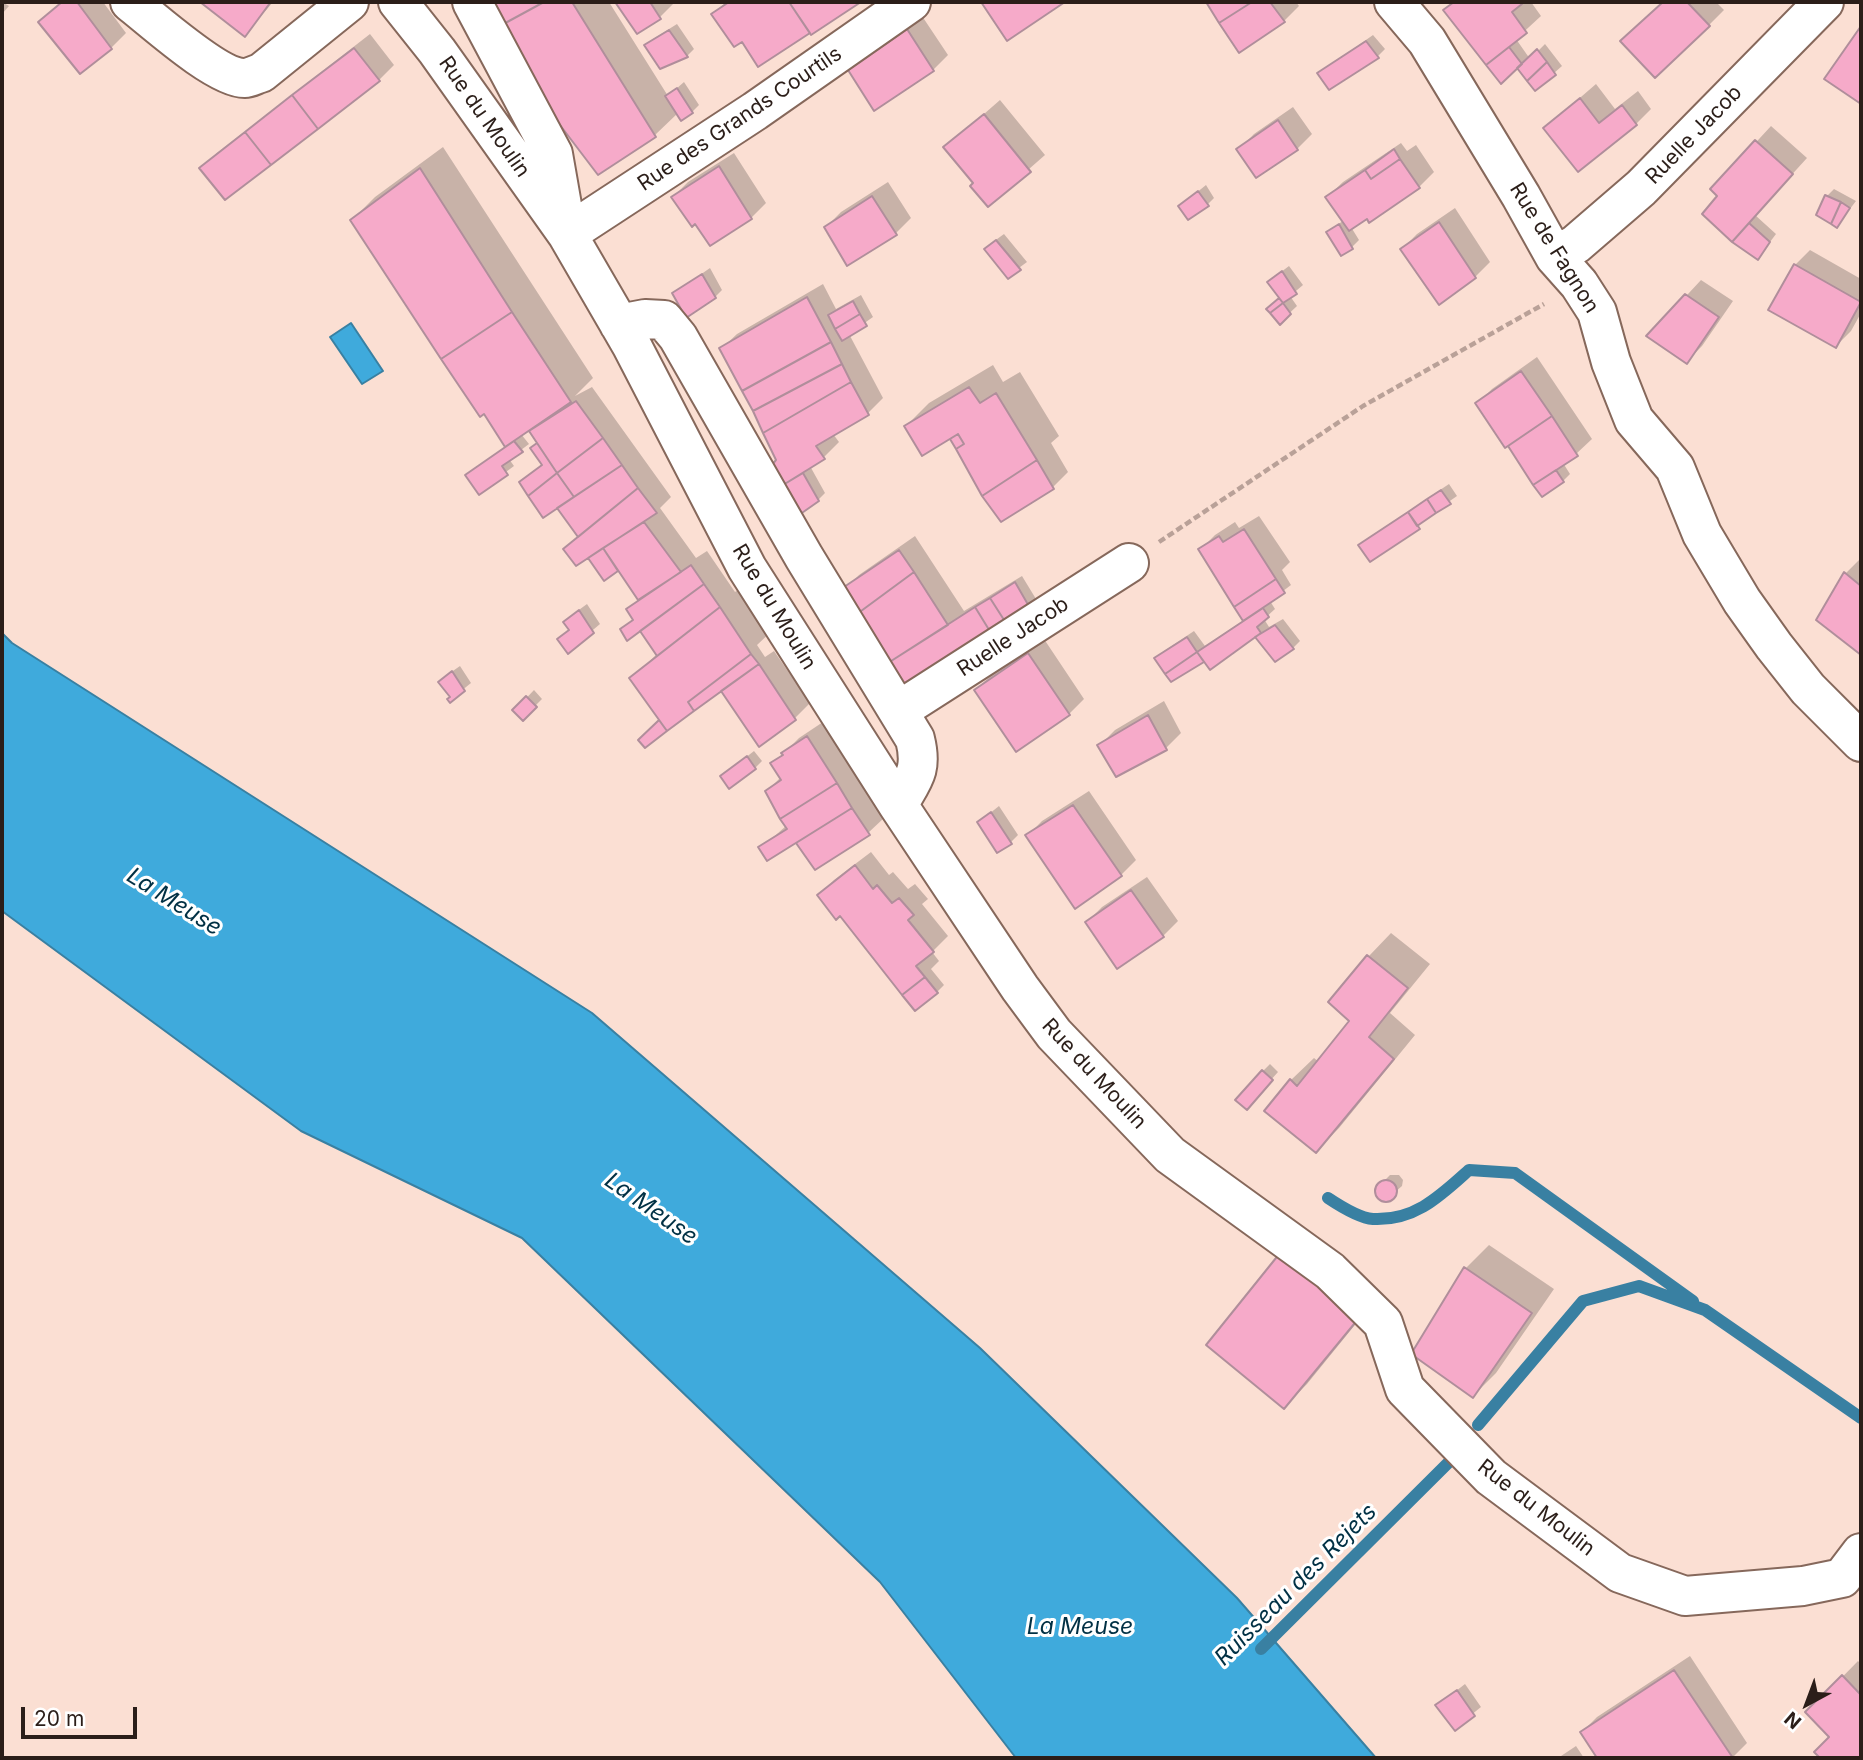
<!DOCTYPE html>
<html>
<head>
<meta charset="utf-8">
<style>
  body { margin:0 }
  #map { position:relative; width:1863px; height:1760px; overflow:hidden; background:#fbdfd3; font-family:Inter,sans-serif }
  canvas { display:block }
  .frame { position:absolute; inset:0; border:4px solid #2b1e19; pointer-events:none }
  .north { position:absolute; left:1772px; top:1669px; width:70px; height:70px; -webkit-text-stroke:5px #fff; paint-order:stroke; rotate:221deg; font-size:19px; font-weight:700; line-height:28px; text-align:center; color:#2b1e19 }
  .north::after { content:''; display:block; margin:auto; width:24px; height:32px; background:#2b1e19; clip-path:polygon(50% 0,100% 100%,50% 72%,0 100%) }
  .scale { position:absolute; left:21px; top:1707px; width:116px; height:32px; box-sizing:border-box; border:4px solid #2b1e19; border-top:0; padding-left:9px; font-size:21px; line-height:24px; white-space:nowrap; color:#2b1e19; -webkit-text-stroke:5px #fff; paint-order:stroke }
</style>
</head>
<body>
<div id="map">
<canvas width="1863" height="1760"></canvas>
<div class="frame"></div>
<div class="north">N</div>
<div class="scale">20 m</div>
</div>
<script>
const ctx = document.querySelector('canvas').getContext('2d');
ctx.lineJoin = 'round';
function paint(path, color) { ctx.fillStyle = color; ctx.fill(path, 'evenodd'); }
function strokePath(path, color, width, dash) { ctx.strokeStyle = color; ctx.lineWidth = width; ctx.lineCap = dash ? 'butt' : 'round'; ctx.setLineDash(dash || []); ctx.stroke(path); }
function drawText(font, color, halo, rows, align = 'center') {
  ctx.font = font + ' Inter,sans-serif'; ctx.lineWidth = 6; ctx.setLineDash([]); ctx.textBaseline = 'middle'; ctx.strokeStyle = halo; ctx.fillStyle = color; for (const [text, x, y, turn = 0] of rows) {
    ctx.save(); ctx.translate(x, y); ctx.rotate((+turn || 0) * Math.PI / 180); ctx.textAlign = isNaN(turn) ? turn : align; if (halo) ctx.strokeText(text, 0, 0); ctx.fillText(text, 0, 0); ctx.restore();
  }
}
const water = new Path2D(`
  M351,323L383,371L362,384L330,337Z
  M2,633L12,643L592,1013L980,1348L1237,1598L1376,1758H1016L880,1582L522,1238L301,1131L2,911Z`);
paint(water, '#3faadc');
strokePath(water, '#3980a2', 2);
paint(new Path2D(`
  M2,2L9,6L2,14Z
  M62,2H103L126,33L111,48L80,72L40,22Z
  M202,2H273L245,35Z
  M486,2H609L668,96L684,82L699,105L692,112L678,113L655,135L598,172Z
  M618,2H675L660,17L638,32Z
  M726,2H856L759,65L742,40L713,14Z
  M1208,2H1296L1299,6L1284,21L1240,51Z
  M1454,2H1531L1541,16L1516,39L1530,59L1545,44L1562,66L1536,89L1518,66L1446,10Z
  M1664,2H1716L1724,10L1709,25L1637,26Z
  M922,16L948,55L933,70H850L865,55Z
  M677,24L694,49L687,56L646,46L653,39Z
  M370,34L394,65L379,80L226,197L202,168L217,153Z
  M1373,35L1385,49L1378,56L1330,87L1319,73Z
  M1596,84L1615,109L1638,91L1651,109L1636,124L1578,170L1545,128Z
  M1000,100L1045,155L988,205L975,183L945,148Z
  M1293,107L1312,134L1297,149H1239L1254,134Z
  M1771,126L1807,158L1755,215L1776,234L1758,258L1720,196L1713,189Z
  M1401,143L1407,151L1416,145L1434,172L1419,187L1351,227L1359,240L1352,247L1328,232L1344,220L1327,197L1343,182Z
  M443,147L593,378L575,396L592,387L671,497L660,508L696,558L707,551L735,592L744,586L773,630L757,645L765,657L774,651L810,703L795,718L760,745L722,689L645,746L640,740L661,720L632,678L658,653L641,628L622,630L634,618L628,610L639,599L618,568L605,578L591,558L566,549L579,536L558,506L544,464L532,448L538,442L529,429L521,434L529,444L509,459L514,466L479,492L467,475L506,446L352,220L375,197Z
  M734,153L766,203L751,218L673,197L688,182Z
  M888,182L911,218L896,233L826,227L841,212Z
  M1206,185L1214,198L1207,205L1180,206Z
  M1834,189L1856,201L1837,226L1827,196Z
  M1455,208L1490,262L1475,277L1402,249L1417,234Z
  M1004,234L1027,262L1008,276L993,242Z
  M1810,250L1861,279V313L1851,331L1836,346L1795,265Z
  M1289,266L1303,285L1290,296L1297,306L1280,322L1269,309L1281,298L1277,275Z
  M710,268L722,290L715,297L674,293Z
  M1701,280L1733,301L1702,346L1687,361L1649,336Z
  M823,284L836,309L861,295L873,317L849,334L883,398L868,413L833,434L839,442L824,457L810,466L825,493L818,500L785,485L790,480L721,349L737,334Z
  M1537,357L1592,439L1576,454L1563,463L1570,474L1563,481L1534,483L1508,443L1477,404L1492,389Z
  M993,365L1003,382L1020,372L1059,436L1051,443L1068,472L1053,487L1002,520L984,495L951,436L906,426L929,403Z
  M1449,484L1457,496L1424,519L1418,527L1360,545L1368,538Z
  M1259,516L1290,562L1282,570L1291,585L1270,601L1275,609L1264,619L1269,627L1283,619L1300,641L1293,648L1256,635L1205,660L1172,680L1157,658L1164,651L1194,631L1205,646L1244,620L1200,550L1215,535L1235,522L1239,528Z
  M915,536L964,611L1022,576L1036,599L1029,606L904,685L844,590L859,575Z
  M1861,558V653L1818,619L1846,573Z
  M587,604L600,624L568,651L572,615Z
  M1044,639L1084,699L1069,714L976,690L991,675Z
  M460,666L471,683L450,700L452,697L447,675Z
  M534,690L542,699L523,718L515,710Z
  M1164,701L1181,733L1166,748L1117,775L1100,745L1115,730Z
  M823,722L884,818L868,833L816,867L796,841L761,848L786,826L767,791L781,777L773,764L799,738Z
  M754,751L762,761L755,768L722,776Z
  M1089,791L1136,860L1121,875L1075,906L1027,836L1042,821Z
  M999,806L1018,835L1011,842L979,822Z
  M871,852L889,875L893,872L908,889L915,884L928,899L922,904L948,936L932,952L939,961L931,969L944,985L937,992L819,896L834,880Z
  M1147,877L1178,921L1163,936L1087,922L1102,907Z
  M1391,933L1430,964L1390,1013L1415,1035L1339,1128L1316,1151L1291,1080L1314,1058L1319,1062L1352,1021L1331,1002L1369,956Z
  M1270,1064L1278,1072L1253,1100L1263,1071Z
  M1390,1175H1399L1403,1180L1402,1186L1387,1199L1381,1198L1377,1193L1378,1187Z
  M1489,1245L1554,1289L1496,1373L1473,1396L1413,1354L1466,1268Z
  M1281,1254L1380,1294L1307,1384L1284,1407Z
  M1690,1656L1747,1743L1732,1758H1599L1582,1732L1597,1717Z
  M1858,1661L1861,1664V1758H1822L1817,1752L1832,1737L1808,1712Z
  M1465,1684L1481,1707L1455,1728L1438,1705Z
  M1576,1746L1584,1758H1558Z`), '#0003');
strokePath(new Path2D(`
  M1328,1198C1340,1206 1359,1218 1373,1219C1415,1221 1440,1196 1469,1170L1515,1173L1693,1301
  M1478,1425L1583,1301L1639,1286L1705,1310L1861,1418
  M1261,1649L1449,1462`), '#3980a2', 12);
const building = new Path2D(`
  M62,2H77L112,49L80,74L38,22Z
  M200,2H269L270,3L245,37Z
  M483,2H544L498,27Z
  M544,2H572L656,137L598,175L528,83L498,27Z
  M615,2H650L661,19L637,34Z
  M729,2H789L810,33L758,67L742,42L734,47L711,14Z
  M789,2H861L811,35Z
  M981,2H1065L1007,41Z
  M1206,2H1252L1219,23Z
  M1252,2H1270L1285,22L1239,53L1219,23Z
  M1454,2H1522V4L1512,12L1527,33L1486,65L1443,10Z
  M1663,2H1687L1710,26L1655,78L1620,41Z
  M1861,26V104L1824,79Z
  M907,29L934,71L874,111L848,70Z
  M669,30L688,57L660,69L644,45Z
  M1366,41L1379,58L1329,90L1317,73Z
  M1509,47L1522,64L1501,84L1486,65Z
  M354,48L380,81L318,129L292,95Z
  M1537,49L1547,62L1527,81L1517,68Z
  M1547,62L1556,75L1535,91L1527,81Z
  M677,88L693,113L681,121L665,96Z
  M292,95L318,129L271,165L245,132Z
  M1580,98L1599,123L1622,105L1637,125L1578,172L1543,128Z
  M984,114L1031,172L988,207L970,186L973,183L943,147Z
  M1278,120L1298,150L1256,178L1236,149Z
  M245,132L271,165L225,200L199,168Z
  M1755,140L1793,174L1732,242L1702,214L1717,196L1710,189Z
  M1394,149L1400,159L1371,179L1365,170Z
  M1400,159L1420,188L1369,223L1367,219L1349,231L1325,197L1365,170L1371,179Z
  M719,166L752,219L710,246L695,224L692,227L671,197Z
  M420,168L512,312L441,359L350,220Z
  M1198,191L1209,206L1188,220L1178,206Z
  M1825,195L1841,202L1831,224L1816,215Z
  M872,196L897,235L847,266L824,227Z
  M1841,202L1850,208L1837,228L1831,224Z
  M1439,222L1476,278L1439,305L1400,249Z
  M1749,223L1770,242L1758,260L1732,242Z
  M1339,224L1353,249L1341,256L1326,232Z
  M996,240L1021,270L1008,279L984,249Z
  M1794,264L1861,302L1836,348L1768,310Z
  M1282,271L1297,294L1283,303L1267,282Z
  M702,274L716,298L686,318L672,293Z
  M1685,294L1719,317L1687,364L1646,336Z
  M807,297L831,342L742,391L719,348Z
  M1279,298L1283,303L1270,313L1266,309Z
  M853,301L860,314L835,329L828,315Z
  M1283,303L1291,314L1280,325L1270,313Z
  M512,312L571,402L505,447L484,414L480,417L441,359Z
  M860,314L867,326L842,341L835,329Z
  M831,342L842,364L753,411L742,391Z
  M842,364L851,382L763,433L753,411Z
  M1521,371L1552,416L1505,448L1475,403Z
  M851,382L869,415L816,446L825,459L783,485L771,466L776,460L763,433Z
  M969,387L980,403L996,393L1037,460L982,496L956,449L964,444L958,434L922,456L904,426Z
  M576,401L603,438L557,473L529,431Z
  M1552,416L1578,456L1533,485L1508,446Z
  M958,434L964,444L956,449L950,439Z
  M603,438L622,465L574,497L557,473Z
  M514,441L523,452L502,466L508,475L479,495L465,475Z
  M537,443L557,473L528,496L519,482L542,465L530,448Z
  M1037,460L1054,489L1001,522L982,496Z
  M622,465L638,488L578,537L557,508Z
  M1556,470L1564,482L1542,497L1533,485Z
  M557,473L574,497L543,518L528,496Z
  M803,473L819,501L799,515L783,485Z
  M638,488L657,513L576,566L563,549Z
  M1441,490L1451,504L1436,513L1427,499Z
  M1427,499L1436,513L1417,526L1408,512Z
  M1408,512L1420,529L1370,562L1358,545Z
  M644,522L681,572L638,600L603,548Z
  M1244,529L1276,579L1234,607L1198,549L1219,536L1223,542Z
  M603,548L618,571L604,581L588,558Z
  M899,550L914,572L857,614L841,589Z
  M691,565L704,584L627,641L620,629L633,620L626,609Z
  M914,572L948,625L888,663L857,614Z
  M1844,572L1861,586V655L1816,620Z
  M1276,579L1285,593L1243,621L1234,607Z
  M1015,582L1030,608L1006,623L990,598Z
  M704,584L720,607L657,656L640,631Z
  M990,598L1006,623L991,633L975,607Z
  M720,607L751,654L688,702L694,711L667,731L629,678Z
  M975,607L991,633L903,687L888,663Z
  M1263,608L1269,617L1257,627L1261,633L1210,670L1197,652Z
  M579,610L594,633L568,654L557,639L569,630L563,622Z
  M1275,625L1294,649L1275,662L1255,637Z
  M1187,637L1197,652L1165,674L1154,658Z
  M1197,652L1204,662L1171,682L1165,674Z
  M1028,653L1070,715L1016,752L974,690Z
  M751,654L759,664L694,711L688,702Z
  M759,664L796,720L759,747L721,691Z
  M452,671L465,691L450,703L447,699L450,697L438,682Z
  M526,696L537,707L523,721L512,710Z
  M1148,715L1167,750L1116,777L1097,745Z
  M659,720L667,731L645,748L638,740Z
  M807,736L837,783L780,819L765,791L781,780L770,763L783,755L781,753Z
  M747,756L756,769L729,789L720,776Z
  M837,783L852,808L767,861L758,847L787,829L780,819Z
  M1073,805L1122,876L1075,909L1025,835Z
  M852,808L870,835L815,870L796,843Z
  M991,812L1012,844L997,853L977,822Z
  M855,865L873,889L877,885L892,903L899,898L914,915L908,920L934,952L916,966L925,977L902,995L840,916L836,920L817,895Z
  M1131,890L1164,937L1117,969L1085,922Z
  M1367,955L1408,988L1369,1037L1394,1059L1316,1153L1264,1111L1290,1079L1297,1086L1349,1021L1328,1002Z
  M925,977L938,993L915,1011L902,995Z
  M1262,1070L1273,1080L1247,1110L1235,1100Z
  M1375 1191a11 11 0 1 1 22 0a11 11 0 1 1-22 0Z
  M1280,1253L1359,1318L1284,1409L1206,1345Z
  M1464,1267L1532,1313L1473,1398L1411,1354Z
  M1674,1670L1733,1758H1597L1580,1732Z
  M1842,1675L1861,1695V1758H1820L1814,1752L1829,1737L1805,1712Z
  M1457,1690L1475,1716L1455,1731L1435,1705Z`);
paint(building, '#f6aac9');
strokePath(building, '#b08e9b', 2);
const minor = new Path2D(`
  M130,2C153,20 218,79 245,78C250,78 256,74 261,73L349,2
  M398,2L437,51L567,234L632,346L747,568L898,805L1020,988L1054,1034L1170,1155L1330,1271L1383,1323L1405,1389L1491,1477L1620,1573L1685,1596L1803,1586L1842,1578L1861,1553
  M472,2L553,154L567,234L755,111L911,2
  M1394,2L1427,41L1521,196L1555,257L1579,284L1597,312L1611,362L1634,420L1675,468L1702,534L1742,601L1774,646L1808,689L1861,742
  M1555,257L1576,244L1641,188L1824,2
  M619,324L645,319L664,320L678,337L804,557L915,739C923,771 913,779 898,805
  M898,711L1129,563`);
strokePath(minor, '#86685b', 42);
strokePath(new Path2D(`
  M1159,542L1363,406L1544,304`), '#b9a198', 4.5, [7, 3.5]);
strokePath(minor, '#fff', 38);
drawText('21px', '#2b1e19', '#fff', [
  ["Rue du Moulin",484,117,55],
  ["Rue des Grands Courtils",740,119,-34],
  ["Ruelle Jacob",1694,135,-46],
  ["Rue de Fagnon",1554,248,58],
  ["Rue du Moulin",774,607,59],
  ["Ruelle Jacob",1013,637,-33],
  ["Rue du Moulin",1094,1074,47],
  ["Rue du Moulin",1536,1508,38]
]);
drawText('italic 23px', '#003044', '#fff', [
  ["La Meuse",174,902,32],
  ["La Meuse",651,1209,35],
  ["Ruisseau des Rejets",1296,1585,-45],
  ["La Meuse",1080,1627]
]);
</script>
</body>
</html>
